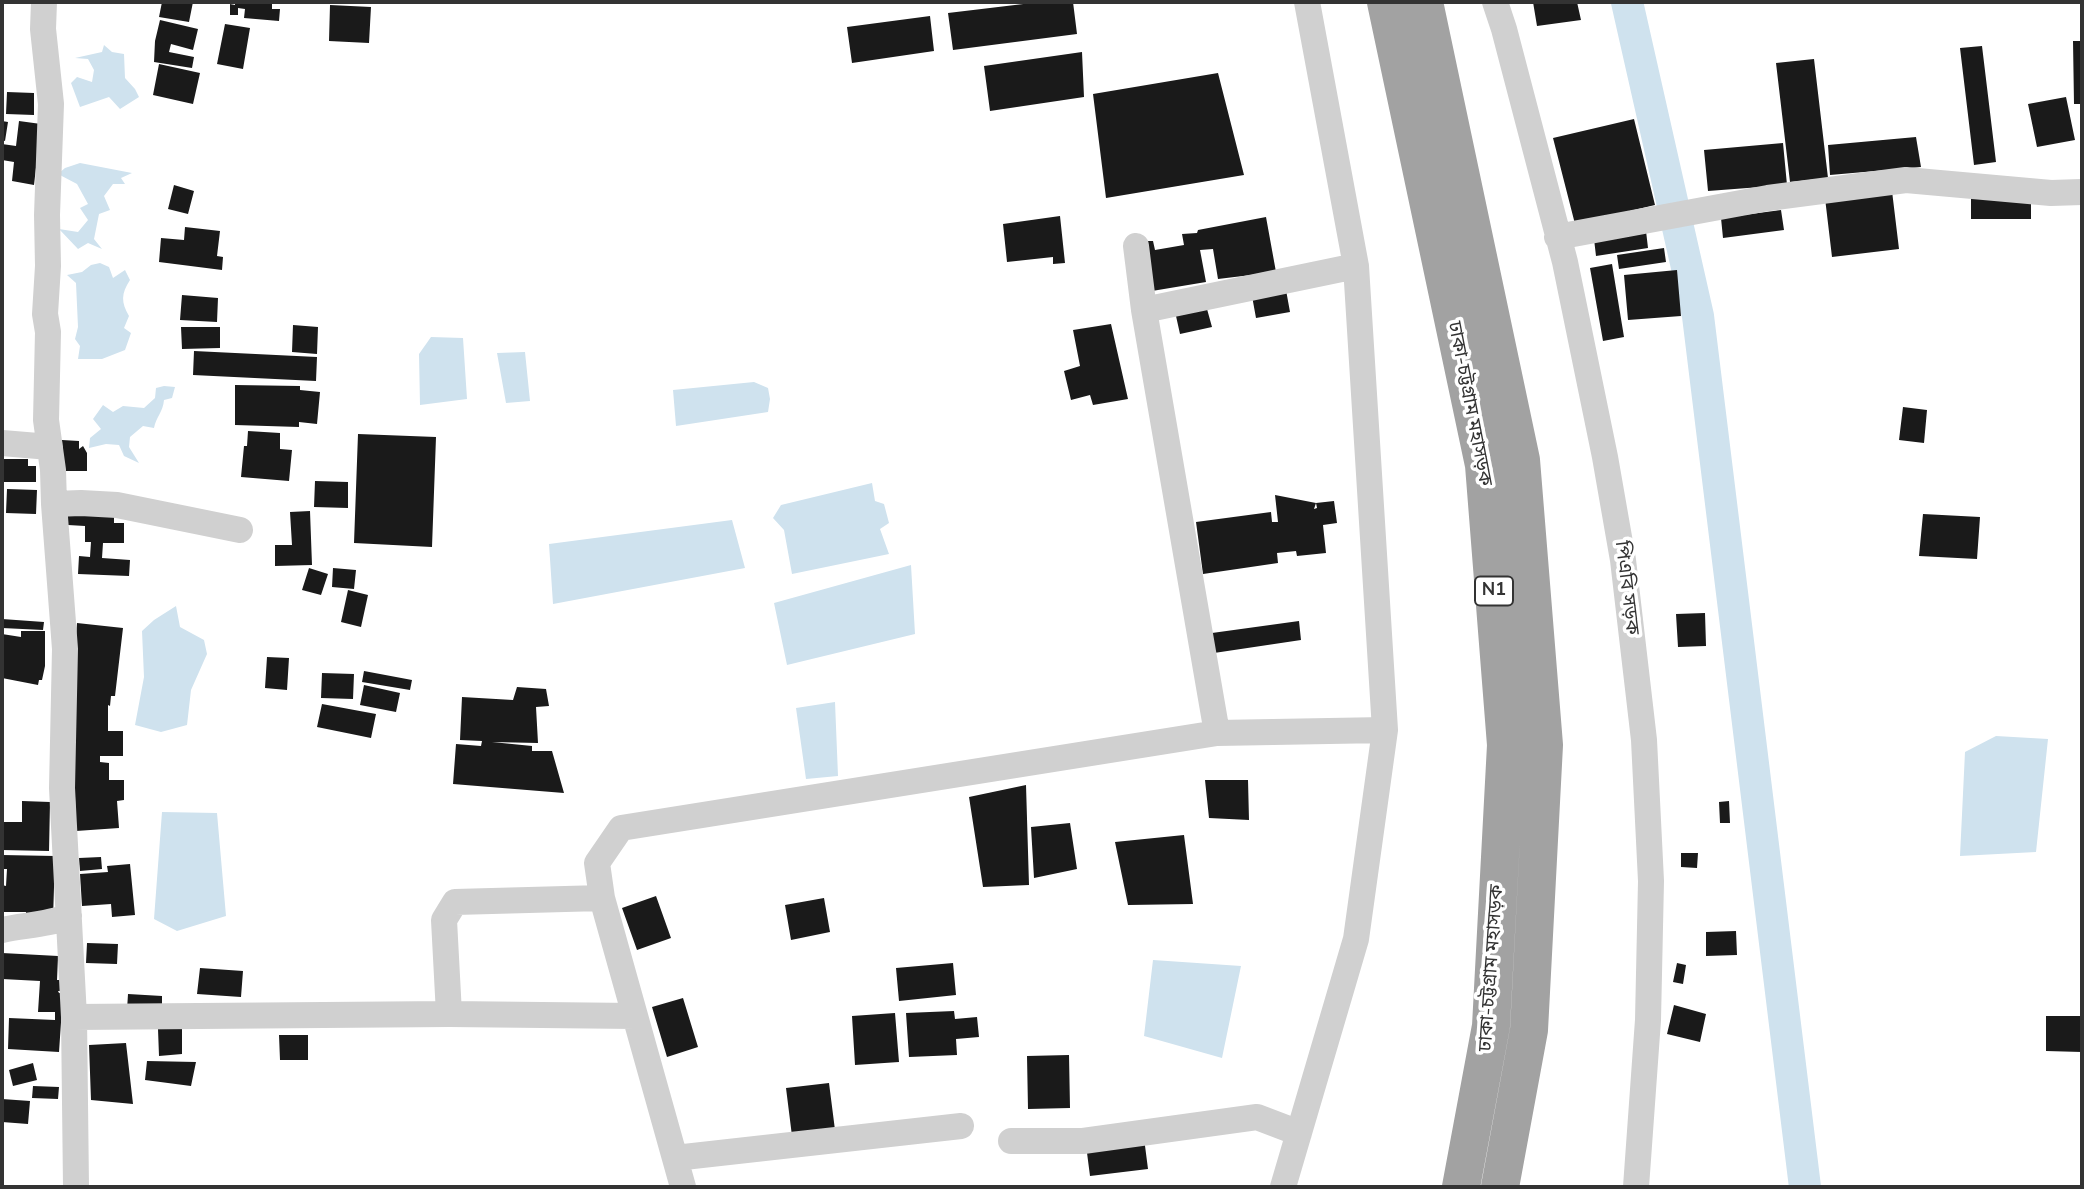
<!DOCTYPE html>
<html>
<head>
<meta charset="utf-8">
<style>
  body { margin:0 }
  #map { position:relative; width:2084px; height:1189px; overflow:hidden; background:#fff; font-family:"Nunito Sans",sans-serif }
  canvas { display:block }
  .frame { position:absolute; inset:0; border:4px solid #333; pointer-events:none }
</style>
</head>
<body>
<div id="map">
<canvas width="2084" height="1189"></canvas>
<div class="frame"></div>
</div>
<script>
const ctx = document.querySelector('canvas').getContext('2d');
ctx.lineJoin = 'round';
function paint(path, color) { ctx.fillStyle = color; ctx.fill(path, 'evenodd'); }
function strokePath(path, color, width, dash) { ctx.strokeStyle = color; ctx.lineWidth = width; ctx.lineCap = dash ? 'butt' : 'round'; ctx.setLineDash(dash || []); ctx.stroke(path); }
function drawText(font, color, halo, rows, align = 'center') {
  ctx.font = font + ' "Nunito Sans","Noto Sans Bengali",sans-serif'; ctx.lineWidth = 7; ctx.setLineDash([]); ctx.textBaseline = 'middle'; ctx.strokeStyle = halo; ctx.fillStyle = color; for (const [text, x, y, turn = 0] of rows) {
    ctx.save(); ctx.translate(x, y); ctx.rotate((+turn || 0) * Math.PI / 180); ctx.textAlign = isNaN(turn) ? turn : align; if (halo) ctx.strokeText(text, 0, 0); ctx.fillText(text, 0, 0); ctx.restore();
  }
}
paint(new Path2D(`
  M104,45L112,52L124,54L125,78L135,89L139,97L120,109L109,97L80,107L71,83L77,77L92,82L94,70L88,59L75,58L102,52Z
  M80,163L132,173L121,178L125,184H113L104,196L110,210L99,214L94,239L102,249L88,243L78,249L59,229L78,232L88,220L80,208L88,204L77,184L58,174L65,168Z
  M100,263L109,267L113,278L125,270L130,280C121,294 121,302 129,316L124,328L131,333L125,350L102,359H78L80,346L75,339L78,327L76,283L67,275L82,272L91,265Z
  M431,337L463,338L467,399L420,405L419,354Z
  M525,352L530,401L506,403L497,353Z
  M754,382L768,388L770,399L768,412L676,426L673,390Z
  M164,386L175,387L172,398L164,400C163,412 156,417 154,428L143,426L130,437L129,447L139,463L124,456L119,445L106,444L89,448L90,438L101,429L93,419L103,405L113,412L123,406L144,408L155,398L156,388Z
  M872,483L875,501L884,504L889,523L880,529L889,554L792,574L784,530L773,518L781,505Z
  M732,520L745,568L553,604L549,544Z
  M911,565L915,634L787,665L774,603Z
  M176,606L180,627L204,640L207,654L191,690L187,725L161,732L135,725L144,677L142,631L154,620Z
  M835,702L838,776L806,779L796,708Z
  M1996,736L2048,739L2036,852L1960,856L1965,752Z
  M162,812L217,813L226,916L177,931L154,919Z
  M1153,960L1241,966L1222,1058L1144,1036Z`), '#cfe2ee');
strokePath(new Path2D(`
  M1627,2L1698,316L1805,1187`), '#cfe2ee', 32);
paint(new Path2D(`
  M162,2H193L189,22L159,17Z
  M235,2H272V9H280L279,21L244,18L245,9L238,8V15H230V4L235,5Z
  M1040,2H1073L1077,34L953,50L948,13Z
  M1533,2H1577L1581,20L1537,26Z
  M330,5L371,7L369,43L329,41Z
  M930,16L934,51L852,63L847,27Z
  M160,20L198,29L193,50L171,44L169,52L194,57L192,68L154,62L155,41Z
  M225,24L250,28L243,69L217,64Z
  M2073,41H2082V104H2074Z
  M1982,46L1996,162L1974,165L1960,48Z
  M1082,52L1084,97L990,111L984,66Z
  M1814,59L1828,178L1790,182L1776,63Z
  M159,64L200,73L193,104L153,95Z
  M1218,73L1244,175L1106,198L1093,94Z
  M7,92L34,93V115L6,114Z
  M2066,97L2075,140L2037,147L2028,104Z
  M1634,119L1655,205L1575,224L1553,138Z
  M2,121L8,122L5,141L2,140Z
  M19,121L41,124L34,185L12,181L14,162L2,160V144L16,146Z
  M1916,137L1921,167L1830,175L1828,145Z
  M1783,143L1787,185L1708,191L1704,150Z
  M174,185L194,191L188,214L168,209Z
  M1892,191L1899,249L1832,257L1825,198Z
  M1971,197H2031V219H1971Z
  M1781,210L1784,230L1723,238L1721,218Z
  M1060,216L1065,263L1053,264V257L1007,262L1003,224Z
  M1266,217L1276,272L1218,279L1213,249L1200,250L1206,282L1152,291L1144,241H1153L1155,250L1184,245L1182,234L1197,233L1198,230Z
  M185,227L220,231L217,256L223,257L222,270L159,262L161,238L184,240Z
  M1646,231L1648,248L1596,256L1594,239Z
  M1664,248L1666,262L1619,269L1617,255Z
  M1612,264L1624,337L1603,341L1590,268Z
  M1677,270L1681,316L1628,320L1624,275Z
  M1286,290L1290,312L1256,318L1252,296Z
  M182,295L218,298L217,322L180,320Z
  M1207,309L1212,327L1180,334L1176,316Z
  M1111,324L1128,399L1093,405L1090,395L1071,400L1064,371L1080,366L1073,330Z
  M293,325L318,327L317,354L292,352Z
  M181,327H220V348L182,349Z
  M194,351L317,357L316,381L193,375Z
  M235,385L300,386V390L320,392L317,424L299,422V427L235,425Z
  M1903,407L1927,410L1924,443L1899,440Z
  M248,431L280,433V449L292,450L289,481L241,477L244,446H247Z
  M358,434L436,437L432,547L354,543Z
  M62,440L79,441V449L83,446L87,453V471H64Z
  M2,459H28V466H36V482H2Z
  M315,481L348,482V508L314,507Z
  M7,489L37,490L36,514L6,513Z
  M1275,495L1316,503L1314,509L1317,508L1316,503L1334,501L1337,523L1323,525L1326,553L1297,556L1296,551L1277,553L1278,563L1203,574L1196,522L1271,512L1272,522H1278Z
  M68,510L114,512V523H124V543H103L102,558L130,560L129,576L78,574L79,556L90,557L91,542H85V526L68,525Z
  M310,511L312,565L275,566V545H292L290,512Z
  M1923,514L1980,517L1977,559L1919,556Z
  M309,568L328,574L321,595L302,590Z
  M333,568L356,570L354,589L332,587Z
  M348,590L368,595L361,627L341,622Z
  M1705,613L1706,646L1678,647L1676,614Z
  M2,619L44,622L43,630L2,628Z
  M1299,621L1301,640L1214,653L1212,633Z
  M77,623L123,628L115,696H111L110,706L108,705V731H123V756H100V762L109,763V780H124V800L117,801L119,828L76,831L72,693Z
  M21,631H45V666L42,680H39L38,685L2,678V634L21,637Z
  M267,657L289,658L287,690L265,688Z
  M364,671L412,680L410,690L362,682Z
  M322,673L354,674L353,699L321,698Z
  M364,685L400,693L396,712L360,705Z
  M517,687L546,689L549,706L536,707L538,743L492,742L532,746V751H552L564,793L453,784L456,744L481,746L482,741L460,740L462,697L513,700Z
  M322,704L376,714L371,738L317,727Z
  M1205,780H1248L1249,820L1209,818Z
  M1026,785L1029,885L983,887L969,797Z
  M22,801L50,802L49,851L2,850V822H22Z
  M1729,801L1730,823H1720L1719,802Z
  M1070,823L1077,869L1034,878L1031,827Z
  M1184,835L1193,904L1128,905L1115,842Z
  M1681,853H1698L1697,868L1681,867Z
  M2,855L55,856L53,919H26V912H2V885L6,886L7,869H2Z
  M101,857L102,869L80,871L79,858Z
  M130,864L135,915L112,917L111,904L82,906L80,874L108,872L107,866Z
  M656,896L671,938L637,950L622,908Z
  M824,898L830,932L791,940L785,905Z
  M1736,931L1737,955L1706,956V932Z
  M87,943L118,944L117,964L86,963Z
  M2,953L58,956L57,980H65L64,991H58L59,993H63L59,1052L8,1049L9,1018L55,1020V1012H38L40,981L2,979Z
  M953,963L956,995L899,1001L896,968Z
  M1677,963L1686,965L1683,984L1673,982Z
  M200,968L243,971L241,997L197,994Z
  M128,994L162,996V1013L127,1010Z
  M683,998L698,1047L667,1057L652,1007Z
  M1674,1005L1706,1014L1700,1042L1667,1034Z
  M954,1011L955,1019L977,1017L979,1037L956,1039L957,1055L909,1057L906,1013Z
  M895,1013L899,1062L855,1065L852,1016Z
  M2046,1016H2082V1052L2046,1051Z
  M182,1028V1054L159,1056L158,1029Z
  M279,1035H308V1060H280Z
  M126,1043L133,1104L91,1100L89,1045Z
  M1069,1055L1070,1108L1028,1109L1027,1056Z
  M147,1061L196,1062L191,1086L145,1080Z
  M33,1063L37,1080L13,1086L9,1070Z
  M829,1083L835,1130L792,1136L786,1088Z
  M33,1086L59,1087L58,1099L32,1098Z
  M2,1099L30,1101L28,1124L2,1122Z
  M1144,1138L1148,1169L1090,1176L1086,1145Z`), '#1a1a1a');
strokePath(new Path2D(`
  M44,2L43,29L51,104L47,215L48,266L45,314L48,332L46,420L53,470L54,504L81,503L117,505L240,530
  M1495,2L1504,29L1565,262L1605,457L1623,560L1644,740L1651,881L1648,1020L1636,1187
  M1557,237L1768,198L1906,180L2051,193L2082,192
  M1144,310L1356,266
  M2,443L50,447
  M54,504L65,649L62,788L74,1017L76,1187
  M1217,733L1385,730
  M2,930C24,925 48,925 69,916
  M449,1014L444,920L455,902L602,898
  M74,1017L449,1014L635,1016
  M1011,1141H1083L1257,1117L1299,1133
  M675,1158L961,1126
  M683,1187L602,898L597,863L621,828L1217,733L1144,310L1136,246
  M1283,1187L1356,939L1385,730L1356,266L1307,2`), '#d0d0d0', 26);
strokePath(new Path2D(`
  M1386,2L1484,465L1506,745L1491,1026L1461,1187
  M1424,2L1521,460L1544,745L1529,1030L1500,1187`), '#a2a2a2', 38);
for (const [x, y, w] of [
  [1494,591,38]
]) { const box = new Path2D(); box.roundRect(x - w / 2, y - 14.5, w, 29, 5); ctx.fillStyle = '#fff'; ctx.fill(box); strokePath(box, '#333', 2); }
drawText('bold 18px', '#333', null, [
  ["N1",1494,591]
]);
drawText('19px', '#333', '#fff', [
  ["ঢাকা-চট্টগ্রাম মহাসড়ক",1469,404,79],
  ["পিএবি সড়ক",1626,588,83],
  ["ঢাকা-চট্টগ্রাম মহাসড়ক",1492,968,-86]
]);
</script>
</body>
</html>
